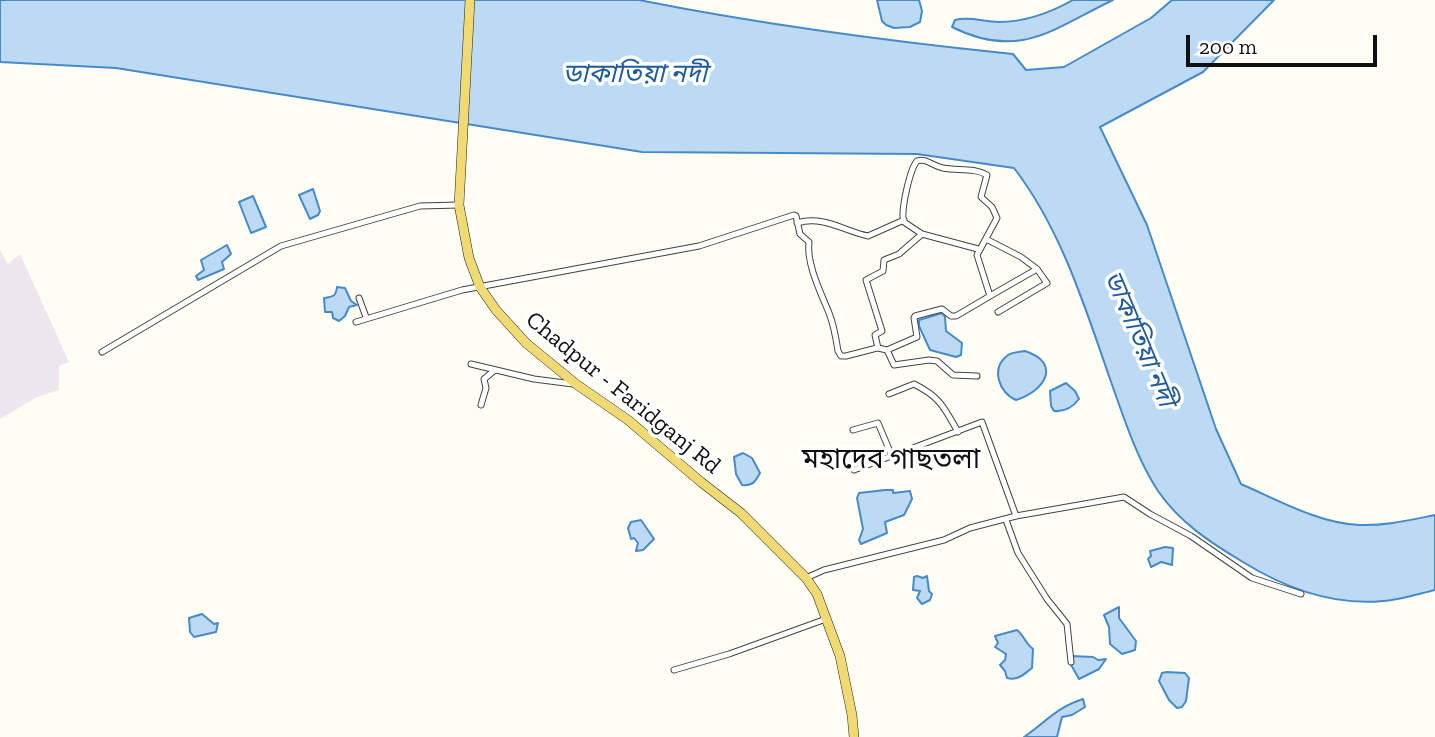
<!DOCTYPE html>
<html>
<head>
<meta charset="utf-8">
<style>
  body { margin:0 }
  #map { position:relative; width:1435px; height:737px; overflow:hidden; background:#fefdf4; font-family:"Zilla Slab",serif }
  canvas { display:block }
  .scale { position:absolute; left:1186px; top:35px; width:191px; height:32px; box-sizing:border-box; border:4px solid #101010; border-top:0; padding-left:9px; font-size:21px; line-height:24px; white-space:nowrap; color:#101010; -webkit-text-stroke:5px #fff; paint-order:stroke }
</style>
</head>
<body>
<div id="map">
<canvas width="1435" height="737"></canvas>
<div class="scale">200 m</div>
</div>
<script>
const ctx = document.querySelector('canvas').getContext('2d');
ctx.lineJoin = 'round';
function paint(path, color) { ctx.fillStyle = color; ctx.fill(path, 'evenodd'); }
function strokePath(path, color, width, dash) { ctx.strokeStyle = color; ctx.lineWidth = width; ctx.lineCap = dash ? 'butt' : 'round'; ctx.setLineDash(dash || []); ctx.stroke(path); }
function drawText(font, color, halo, rows, align = 'center') {
  ctx.font = font + ' "Zilla Slab","Noto Sans Bengali",serif'; ctx.lineWidth = 7; ctx.setLineDash([]); ctx.textBaseline = 'middle'; ctx.strokeStyle = halo; ctx.fillStyle = color; for (const [text, x, y, turn = 0] of rows) {
    ctx.save(); ctx.translate(x, y); ctx.rotate((+turn || 0) * Math.PI / 180); ctx.textAlign = isNaN(turn) ? turn : align; if (halo) ctx.strokeText(text, 0, 0); ctx.fillText(text, 0, 0); ctx.restore();
  }
}
paint(new Path2D(`
  M0,250L8,264L20,254L69,362L59,366V390L37,397L0,419Z`), '#ede6ee');
const water = new Path2D(`
  M0,0H639C764,25 886,41 1013,54L1026,70L1064,67L1151,18L1172,0H1274L1203,72L1100,127L1147,225L1216,429L1241,484C1278,500 1318,523 1359,525C1385,526 1410,520 1435,515V590C1418,594 1400,600 1383,601C1333,606 1285,588 1243,562C1211,543 1180,523 1158,491C1136,457 1124,418 1110,379C1085,307 1061,229 1014,168L917,154L642,152L116,68L0,62Z
  M877,0H919L922,11L920,22L910,27L894,28L886,25L882,21Z
  M1073,0H1113C1054,28 1020,61 952,27L955,20C969,16 984,22 999,22C1026,22 1050,13 1073,0Z
  M313,189L320,211L318,215L310,219L299,195Z
  M253,196L266,227L251,233L239,202Z
  M227,245L231,254L222,262L224,269L198,280L196,276L204,270L201,260Z
  M337,287L345,288L351,301L357,305L349,307L345,316L339,321L333,318L332,312H325L324,298C333,297 336,296 337,287Z
  M942,313L945,317L946,331L962,343L961,355L956,357L930,350L919,326V320Z
  M1025,351C1062,363 1045,391 1016,400C999,393 990,368 1008,355C1012,352 1020,352 1025,351Z
  M1066,383L1075,391L1079,399C1073,407 1065,412 1054,411L1051,406L1050,391Z
  M743,453L752,458L760,473C755,482 753,486 742,485L736,474L734,457Z
  M885,490H893V493L910,491L912,499L904,515L885,522L887,533L861,544L859,540L863,529L857,498L859,493Z
  M641,520L654,539L643,550L636,551L638,543L634,538L631,539L628,528L631,522Z
  M1165,547L1173,548L1172,565L1161,562L1151,567L1148,559L1151,556L1150,551Z
  M917,576L923,578L927,576L929,591L932,594L930,600L922,604L917,598L920,591L913,590L914,577Z
  M1119,607V618L1136,641L1135,650L1122,654L1110,644L1109,627L1104,615Z
  M202,614L214,624L218,623L216,632L194,637L190,632L189,618Z
  M1017,630C1023,634 1025,643 1033,649L1032,668C1024,674 1018,681 1007,678L1005,671L1000,665L1005,660L1006,654L995,647L998,643L995,636Z
  M1072,656L1093,657L1098,660L1106,659L1099,669L1079,679L1070,663Z
  M1167,672L1185,673L1189,678L1186,701L1182,707L1177,708L1169,700L1159,681L1162,673Z
  M1083,699L1085,707L1072,715L1062,717L1057,737H1024C1044,723 1059,706 1083,699Z`);
paint(water, '#bcdaf3');
strokePath(water, '#488ac5', 2);
const minor = new Path2D(`
  M797,223C823,215 844,231 868,236L904,220
  M922,234L899,254L884,260L883,271L866,280L882,331L875,335L878,348L887,350L917,337L914,318L915,316L942,309L951,316H956L990,296
  M978,249L922,234L904,222C900,212 910,169 917,161C928,158 932,166 943,168C957,171 974,167 987,175L981,197L992,207L997,218L977,255L990,296L1037,269L1021,257L986,239
  M359,298L366,317
  M998,312L1047,283L1037,269
  M356,322L462,290L699,246L794,215L796,216L800,234L809,242C806,263 821,293 829,313C834,325 836,338 838,351L841,356H846L877,348
  M887,350L894,365L929,360L937,361L953,375L977,376
  M102,352L281,246L420,206L459,205
  M471,364L534,379L573,384
  M889,394L914,384C940,397 944,407 958,432
  M481,405L486,388L484,379L495,370
  M853,430L878,423L891,454
  M854,470L982,422L1016,516
  M1006,520L1018,553L1047,599L1067,624L1071,662
  M806,578L824,570L944,540L970,528L1016,516L1124,497L1150,514L1191,536L1252,578L1301,594
  M674,670L729,654L826,619`);
const primary = new Path2D(`
  M470,0L459,205L469,258L480,287L496,310L526,343L576,384L628,420L701,482L741,513L806,578L817,594L840,656L852,715L854,737`);
strokePath(minor, '#434343', 7);
strokePath(primary, '#212121', 10);
strokePath(minor, '#fff', 5);
strokePath(primary, '#efda73', 9);
drawText('24px', '#101010', '#fff', [
  ["Chadpur - Faridganj Rd",623,393,39]
]);
drawText('italic 26px', '#205c9b', '#fff', [
  ["ডাকাতিয়া নদী",635,75],
  ["ডাকাতিয়া নদী",1139,339,67]
]);
drawText('28px', '#101010', '#fff', [
  ["মহাদেব গাছতলা",891,460]
]);
</script>
</body>
</html>
